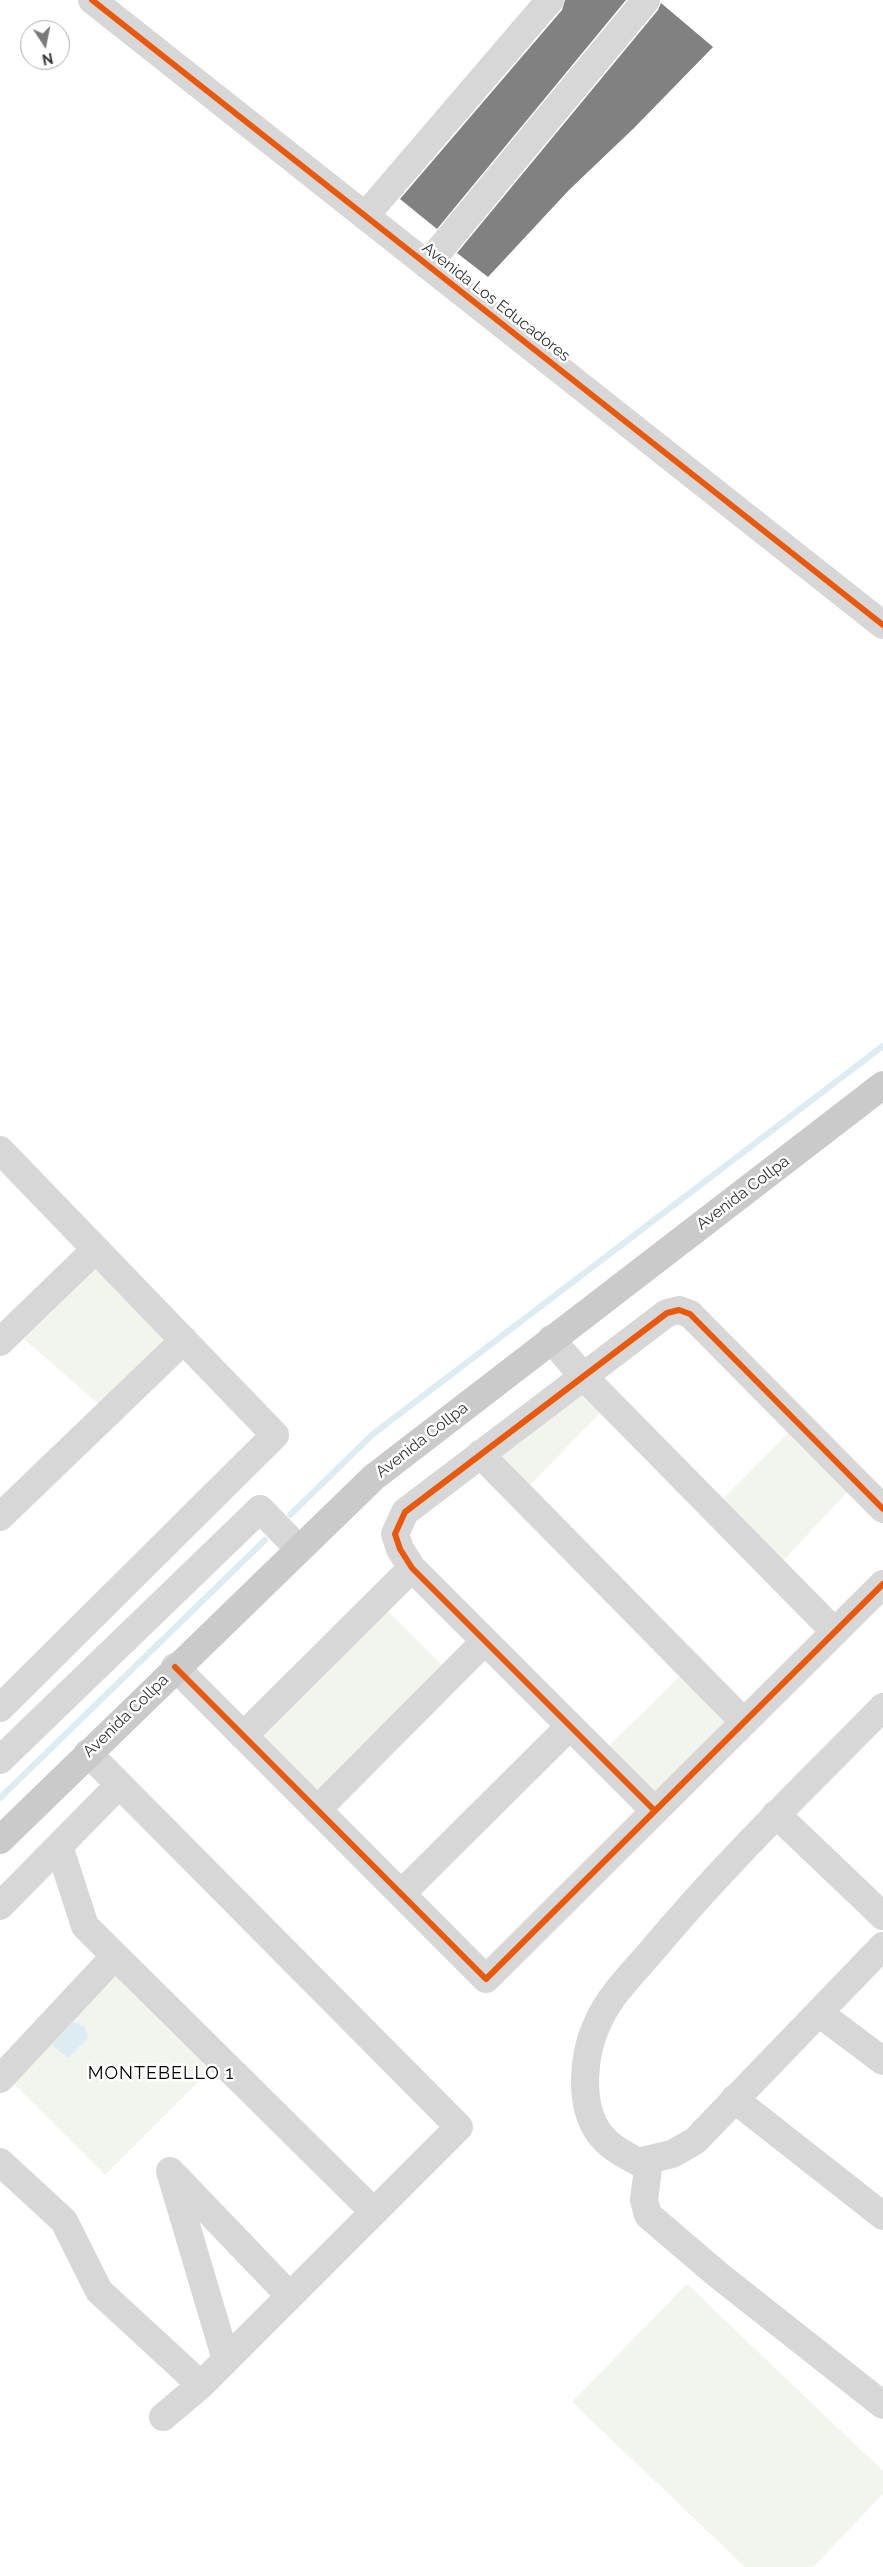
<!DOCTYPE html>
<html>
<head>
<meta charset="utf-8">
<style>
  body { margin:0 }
  #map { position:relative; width:883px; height:2567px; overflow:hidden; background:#fff; font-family:Raleway,sans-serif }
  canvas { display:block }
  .north { position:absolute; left:20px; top:20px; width:50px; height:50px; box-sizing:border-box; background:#fff; border:1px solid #adadad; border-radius:50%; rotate:169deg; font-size:14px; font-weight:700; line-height:20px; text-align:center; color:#333 }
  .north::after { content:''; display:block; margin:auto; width:18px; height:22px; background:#7a7a7a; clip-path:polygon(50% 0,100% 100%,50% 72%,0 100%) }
</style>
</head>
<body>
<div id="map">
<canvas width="883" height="2567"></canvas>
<div class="north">N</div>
</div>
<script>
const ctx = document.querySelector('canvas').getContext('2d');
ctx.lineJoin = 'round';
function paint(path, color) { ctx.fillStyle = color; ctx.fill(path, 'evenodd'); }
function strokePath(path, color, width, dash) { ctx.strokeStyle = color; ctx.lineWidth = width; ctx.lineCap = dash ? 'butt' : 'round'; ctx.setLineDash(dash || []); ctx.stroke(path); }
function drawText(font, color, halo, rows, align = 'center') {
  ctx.font = font + ' Raleway,sans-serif'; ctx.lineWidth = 5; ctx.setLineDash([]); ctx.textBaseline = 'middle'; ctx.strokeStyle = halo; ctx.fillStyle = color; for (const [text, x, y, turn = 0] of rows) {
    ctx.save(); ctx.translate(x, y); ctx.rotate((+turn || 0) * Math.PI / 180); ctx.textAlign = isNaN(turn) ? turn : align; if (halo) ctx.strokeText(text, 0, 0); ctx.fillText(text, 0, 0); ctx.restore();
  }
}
paint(new Path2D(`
  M100,1264L172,1341L101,1406L24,1339Z
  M581,1389L603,1410L529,1486L496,1454Z
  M793,1428L851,1488L782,1562L722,1500Z
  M385,1608L446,1669L317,1797L257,1736Z
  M684,1672L731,1721L652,1796L606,1749Z
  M117,1972L211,2069L105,2175L13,2083Z
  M687,2284L883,2471V2494L813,2567H745L572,2402Z`), '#f1f5ed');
paint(new Path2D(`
  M73,2022L85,2027L88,2038L68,2058L52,2045Z`), '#ddebf3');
strokePath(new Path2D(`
  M290,1515L373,1434L883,1046
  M0,1798L265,1540`), '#ddebf3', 6);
paint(new Path2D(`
  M565,0H626L437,229L400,199L562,10Z
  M661,3L713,47L634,128L569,190L488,277L457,253L658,10Z`), '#818181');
strokePath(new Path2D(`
  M92,0L883,625
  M365,216L550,0
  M427,265L646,0
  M0,1150L275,1435L0,1708
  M551,1339L582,1375L835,1632
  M0,1342L96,1249
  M480,1454L744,1722
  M0,1517L184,1340
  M175,1667L486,1979L883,1584
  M883,1707C806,1786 727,1861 656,1946C636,1970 612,1992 599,2020C583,2052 578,2103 599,2133C609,2147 624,2154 638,2162L672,2154L695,2141L883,1946
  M243,1736L412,1568
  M88,1753L459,2127L201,2385L163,2417
  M0,1760L260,1509L299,1549
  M317,1810L485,1641
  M655,1811L412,1568L400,1549L395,1534L405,1512L667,1313L679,1310L690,1314L883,1509
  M776,1814L883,1916
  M59,1846L85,1926L374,2212
  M401,1894L570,1726
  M0,1906L119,1785
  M819,2013L883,2061
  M0,2079L115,1956
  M734,2099L883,2216
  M649,2161L644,2200L648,2215L717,2274L883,2405
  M0,2162L64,2221L99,2291L201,2385
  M170,2171L226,2360
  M173,2174L290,2296`), '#d7d7d7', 28);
strokePath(new Path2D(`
  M0,1840L374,1477L883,1085`), '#cacaca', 28);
strokePath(new Path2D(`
  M92,0L883,625
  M175,1667L486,1979L883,1584
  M655,1811L412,1568L400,1549L395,1534L405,1512L667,1313L679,1310L690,1314L883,1509`), '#e8590c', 6);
drawText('16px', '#333', '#fff', [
  ["Avenida Los Educadores",496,302,38],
  ["Avenida Collpa",743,1193,-37],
  ["Avenida Collpa",422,1440,-38],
  ["Avenida Collpa",126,1716,-44]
]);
ctx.letterSpacing = '1px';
drawText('18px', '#000', '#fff', [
  ["MONTEBELLO 1",161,2074]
]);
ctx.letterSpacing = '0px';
</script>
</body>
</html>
